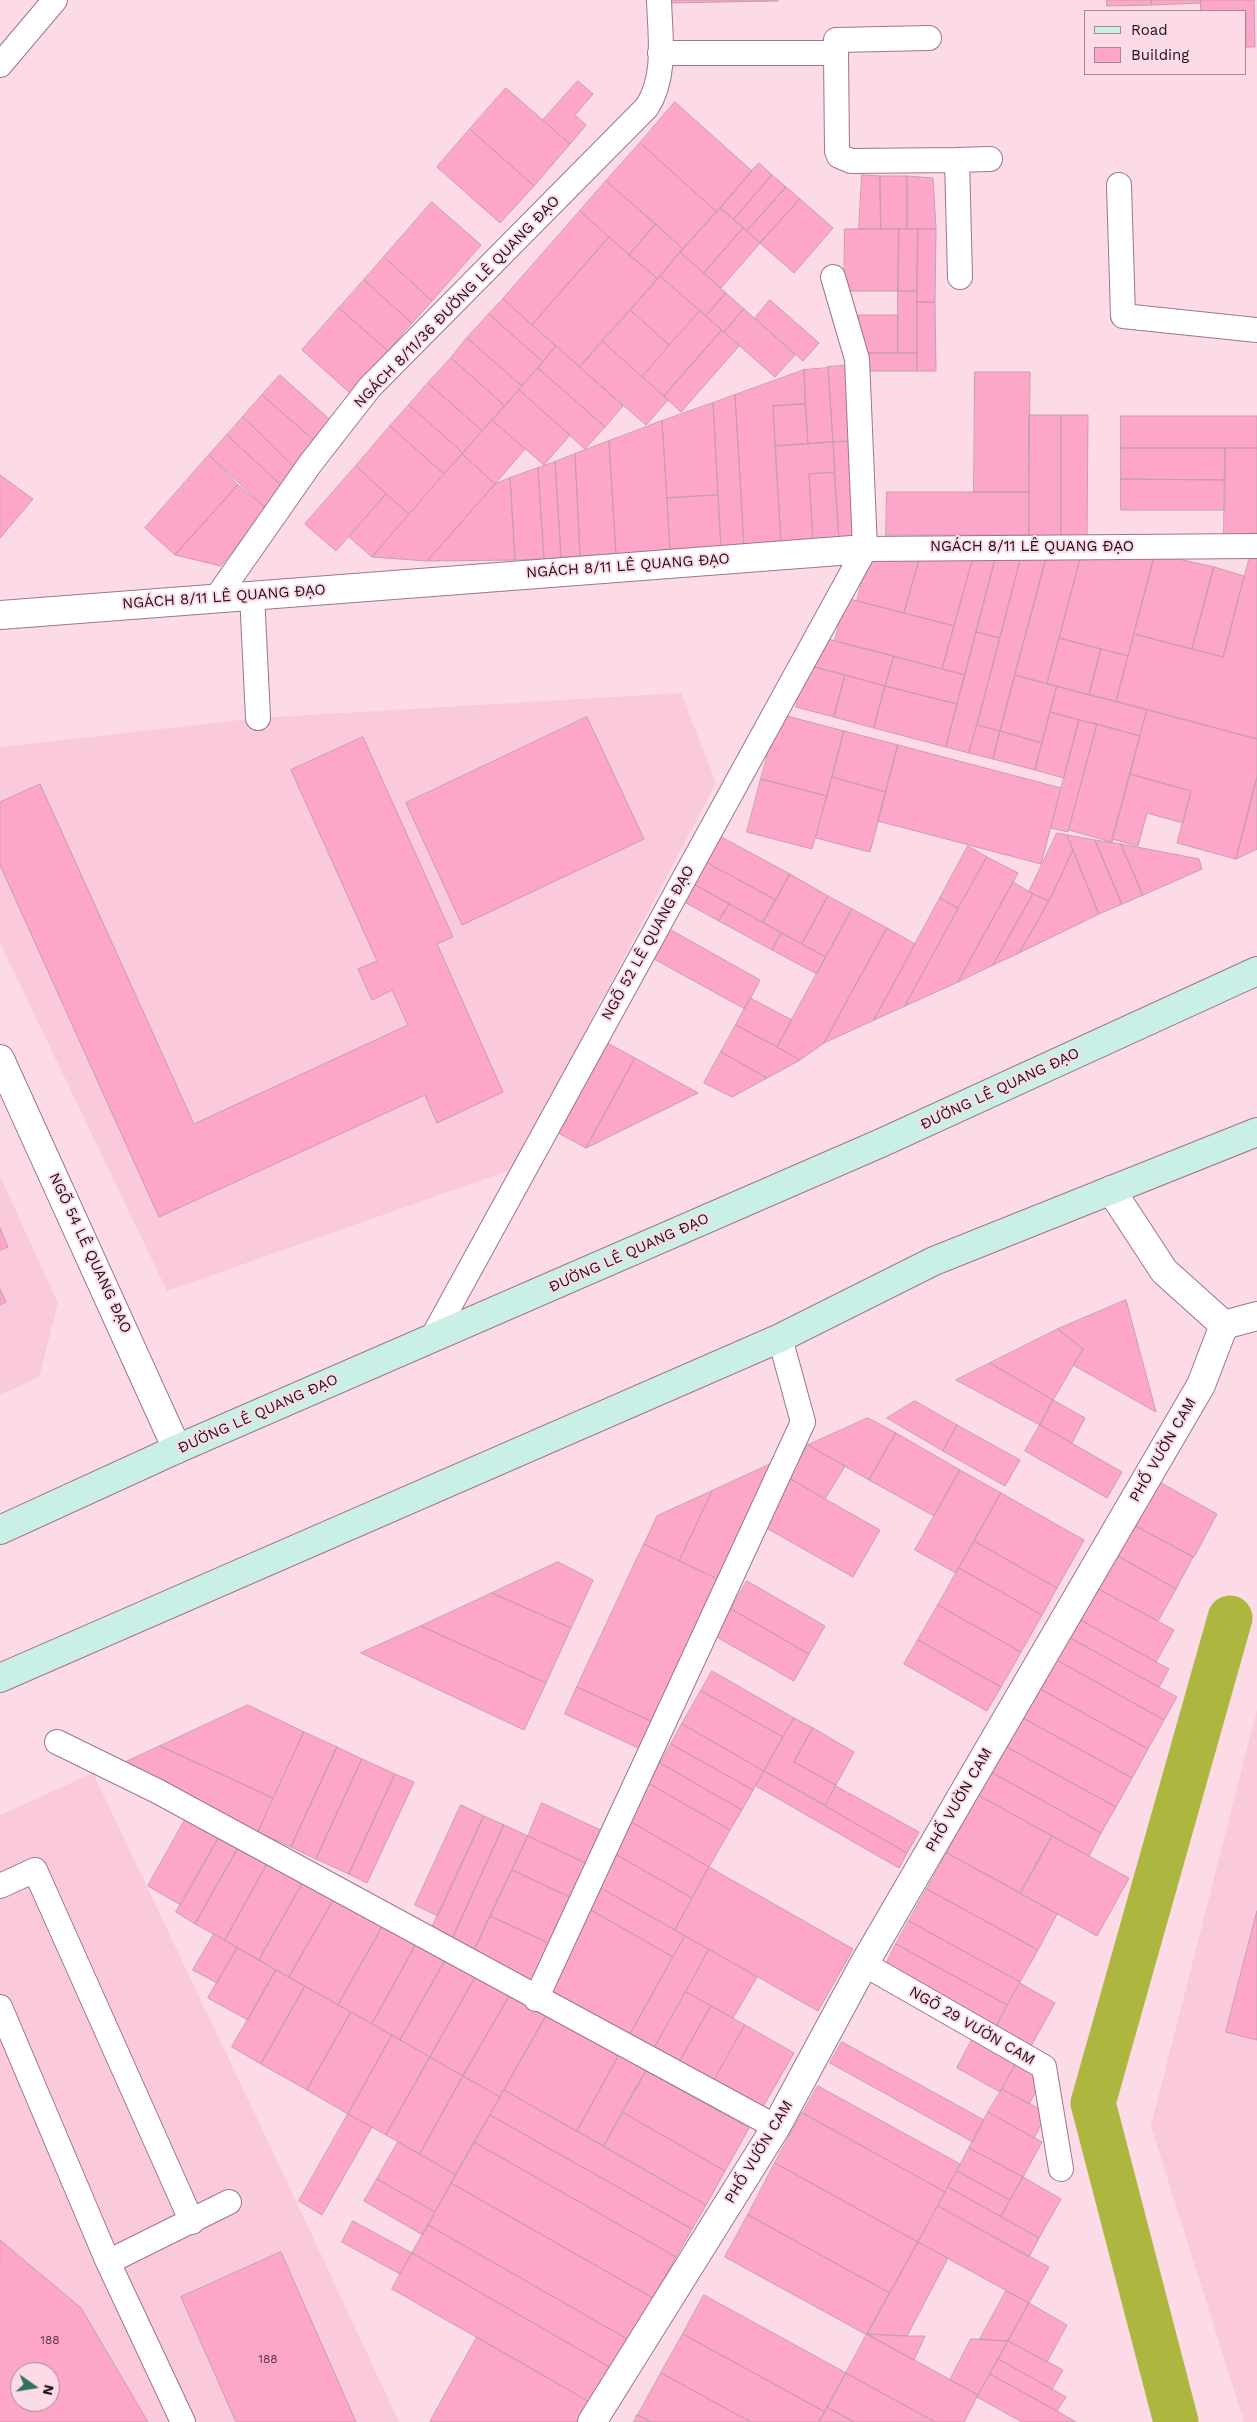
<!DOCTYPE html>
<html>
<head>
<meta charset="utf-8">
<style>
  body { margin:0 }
  #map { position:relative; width:1257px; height:2422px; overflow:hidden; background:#fcdae6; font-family:"Work Sans",sans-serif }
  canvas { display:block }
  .legend { position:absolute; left:1084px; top:10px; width:162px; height:65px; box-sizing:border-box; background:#fcdae6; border:1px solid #a48993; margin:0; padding:6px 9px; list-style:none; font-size:15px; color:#1f1016 }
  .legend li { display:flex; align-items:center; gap:10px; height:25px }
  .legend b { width:25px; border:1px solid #a48993 }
  .north { position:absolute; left:10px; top:2362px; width:50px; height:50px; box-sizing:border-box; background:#fcdae6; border:1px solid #a48993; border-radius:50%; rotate:103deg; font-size:14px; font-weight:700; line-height:20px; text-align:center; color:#1f1016 }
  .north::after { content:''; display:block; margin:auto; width:18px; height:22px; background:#307160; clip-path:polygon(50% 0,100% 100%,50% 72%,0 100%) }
</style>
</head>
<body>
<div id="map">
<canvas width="1257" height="2422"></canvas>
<ul class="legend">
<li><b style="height:6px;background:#caefe6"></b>Road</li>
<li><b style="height:14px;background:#fea6ca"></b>Building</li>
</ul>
<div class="north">N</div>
</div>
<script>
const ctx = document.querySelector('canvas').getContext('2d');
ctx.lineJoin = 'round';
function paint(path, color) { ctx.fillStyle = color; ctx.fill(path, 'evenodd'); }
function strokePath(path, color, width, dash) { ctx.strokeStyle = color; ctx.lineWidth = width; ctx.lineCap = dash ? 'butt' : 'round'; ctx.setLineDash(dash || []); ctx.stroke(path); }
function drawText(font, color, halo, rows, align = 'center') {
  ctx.font = font + ' "Work Sans",sans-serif'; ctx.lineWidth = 4; ctx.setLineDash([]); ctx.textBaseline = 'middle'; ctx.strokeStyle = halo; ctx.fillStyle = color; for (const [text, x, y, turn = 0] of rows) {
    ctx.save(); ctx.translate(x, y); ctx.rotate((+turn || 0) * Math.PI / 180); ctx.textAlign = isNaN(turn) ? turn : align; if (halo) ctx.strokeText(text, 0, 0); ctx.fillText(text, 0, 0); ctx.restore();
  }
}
paint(new Path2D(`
  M681,693L716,783L513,1169L167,1291L0,943V747L258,718Z
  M0,1176L58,1303L39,1377L0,1395Z
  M1257,1709V2422H1244L1151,2126Z
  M93,1773L290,2188L399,2422H0V1815ZM20,2372H50V2402H20Z`), '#fbc9dc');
strokePath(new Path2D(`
  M1176,2422L1093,2103L1230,1618`), '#adb740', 45);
const building = new Path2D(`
  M666,0H778V1L666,3Z
  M1107,0H1151L1152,5L1107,6Z
  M1151,0H1201V3L1152,5Z
  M1201,0H1254L1255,47H1246V11H1201Z
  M578,81L593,94L575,115L586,125L570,144L543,120Z
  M506,88L570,144L534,186L470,129Z
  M675,102L752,171L717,212L640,143Z
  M470,129L534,186L500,223L437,167Z
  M640,143L717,212L683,249L606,181Z
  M759,163L772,175L734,219L720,208Z
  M772,175L786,187L747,231L734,219Z
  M862,175L880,176L881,229H859Z
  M880,176H907V229H881Z
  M907,176L933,178L936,229H907Z
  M606,181L656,224L629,255L580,211Z
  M786,187L800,199L760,243L747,231Z
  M800,199L833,228L794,273L760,243Z
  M432,202L481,245L432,301L384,257Z
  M720,208L743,228L704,273L680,252Z
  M580,211L609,237L532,325L503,299Z
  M656,224L683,249L658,279L629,255Z
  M743,228L760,243L721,288L704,273Z
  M845,229H899L898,291H844Z
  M899,229H918L917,291H898Z
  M918,229H936L935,302H917Z
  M609,237L658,279L580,367L532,325Z
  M680,252L726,293L706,316L660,276Z
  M384,257L432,301L412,323L364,280Z
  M660,276L700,311L669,345L630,310Z
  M364,280L412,323L388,351L339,308Z
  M898,291H917V353H898Z
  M726,293L744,309L724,332L706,316Z
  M503,299L556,346L543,362L489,314Z
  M770,300L819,343L803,361L755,318Z
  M917,302H935L936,371H917Z
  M339,308L388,351L351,394L302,350Z
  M744,309L795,355L775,377L724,332Z
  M630,310L669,345L642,377L602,341Z
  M700,311L722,330L664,396L642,377Z
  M489,314L543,362L522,386L467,338Z
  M859,315H898V353H859Z
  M722,330L739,346L681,412L664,396Z
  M467,338L522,386L505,406L451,358Z
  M602,341L668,400L646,425L580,367Z
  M556,346L623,406L605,427L538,368Z
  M859,353H917V371H859Z
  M451,358L505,406L482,431L428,383Z
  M854,365L858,441L833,442L828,367Z
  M538,368L605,427L585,449L519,390Z
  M828,368L833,442L808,444L804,370Z
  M804,370L805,404L773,406L781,544L744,546L735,395Z
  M975,372H1030L1029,492H974Z
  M280,375L335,424L317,443L262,395Z
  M428,383L482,431L463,453L409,405Z
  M519,390L570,435L544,465L492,420Z
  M262,395L317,443L296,469L243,417Z
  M735,395L744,546L721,547L713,403Z
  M713,403L718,495L667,498L662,421Z
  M805,404L808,444L775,446L773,406Z
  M409,405L463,453L444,474L390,426Z
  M1029,415H1061V536L1029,535Z
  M1061,415H1088L1087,536H1061Z
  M1121,416H1257V448H1121Z
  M243,417L296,469L283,487L227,435Z
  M492,420L525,449L495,484L462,454Z
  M662,421L670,551L616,554L609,441Z
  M390,426L444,474L409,514L356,466Z
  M227,435L283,487L266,508L209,455Z
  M609,441L616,554L580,556L575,454Z
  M858,441L864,538L839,540L833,442Z
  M833,442L835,472L809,474L813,542L781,544L775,446Z
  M1121,448H1225V480L1121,479Z
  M1225,448H1257V536H1224Z
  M462,454L495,484L427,561L372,557Z
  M575,454L580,556L561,557L555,462Z
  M209,455L238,485L175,555L145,528Z
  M555,462L561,557L544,559L538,468Z
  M356,466L386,494L336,551L305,524Z
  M538,468L544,559L515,560L510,478Z
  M834,473L839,540L813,542L809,474Z
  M0,475L33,499L0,538Z
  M510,478L515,560L427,561L495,484Z
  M1121,479L1225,480V510H1121Z
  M238,485L266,508L221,566L175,555Z
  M887,492H1029V535H886Z
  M386,494L409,514L372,557L349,537Z
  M718,495L721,547L670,551L667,498Z
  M1155,554L1214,567L1192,649L1134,634Z
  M1155,554L1128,656L1059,638L1081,555Z
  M1047,555L1000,731L977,725L1021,556Z
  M1047,555H1081L1047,684L1015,675Z
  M996,556L965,675L942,669L973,557Z
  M996,556H1021L1000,638L976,632Z
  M1250,556H1257V739L1116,701L1134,634L1223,657Z
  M869,557H920L904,613L857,601Z
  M920,557H973L954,626L904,613Z
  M1214,567L1244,576L1223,657L1192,649Z
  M846,598L954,626L942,669L835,641Z
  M976,632L1000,638L969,753L946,747Z
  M820,637L894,656L885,686L812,666Z
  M1059,638L1101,649L1089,695L1047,684Z
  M1101,649L1128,656L1116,701L1089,695Z
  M894,656L965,675L957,704L885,686Z
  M807,665L845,675L834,717L796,707Z
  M845,675L885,686L874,728L834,717Z
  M1015,675L1057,686L1042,743L1000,731Z
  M885,686L957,704L946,747L874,728Z
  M1057,686L1147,710L1140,736L1050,712Z
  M1147,710L1257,739V777L1236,859L1177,843L1191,791L1130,774Z
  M1050,712L1079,720L1064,778L1035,770Z
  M779,714L844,731L827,796L761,779Z
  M587,717L644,839L462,925L406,803Z
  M1079,720L1097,724L1068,832L1051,828Z
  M1097,724L1140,736L1112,842L1069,830Z
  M977,725L1000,731L993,759L969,753Z
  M844,731L898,745L886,792L832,777Z
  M1000,731L1042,743L1035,770L993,759Z
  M363,737L453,937L437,944L503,1092L437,1123L425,1095L159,1217L0,865V802L40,784L194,1124L408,1025L392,990L372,1000L358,969L377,961L291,770Z
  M898,745L1061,788L1041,864L878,821Z
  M1130,774L1191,791L1183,823L1147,813L1138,846L1112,839Z
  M832,777L886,792L870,852L816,838Z
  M1257,777V849L1236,859Z
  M761,779L827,796L812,849L747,832Z
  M712,832L790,874L776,900L698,858Z
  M1057,833L1067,835L1073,850L1049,901L1029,892Z
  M1067,835L1095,840L1122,904L1099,914Z
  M1095,840L1121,844L1143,895L1122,904Z
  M1121,844L1199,859L1202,869L1143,895Z
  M968,846L987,857L958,908L940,898Z
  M1073,850L1099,914L1019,953L1049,901Z
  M987,857L1018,873L958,982L905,1006Z
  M698,858L776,900L763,922L686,880Z
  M790,874L828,896L802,944L763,922Z
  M686,880L729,904L719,921L677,898Z
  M1013,882L1033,894L993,965L958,982Z
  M1033,894L1049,901L1019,953L993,965Z
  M828,896L852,909L826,957L802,944Z
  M940,898L958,908L905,1006L874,1020Z
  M729,904L781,933L772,950L719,921Z
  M852,909L887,928L824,1043L800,1060L777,1047Z
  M662,925L760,980L745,1009L645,954Z
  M887,928L915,944L874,1020L824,1043Z
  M781,933L826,957L817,974L772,950Z
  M750,998L792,1020L777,1047L736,1025Z
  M736,1025L777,1047L800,1060L767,1078L721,1052Z
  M600,1039L635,1058L586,1148L551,1129Z
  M721,1052L767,1078L732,1097L704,1083Z
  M635,1058L698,1093L586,1148Z
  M0,1228L8,1247L0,1250Z
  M0,1289L6,1302L0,1305Z
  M1126,1300L1156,1412L1073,1365L1083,1349L1058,1329Z
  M1058,1329L1083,1349L1053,1400L990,1363Z
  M990,1363L1053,1400L1040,1425L956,1380Z
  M1053,1400L1085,1418L1072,1443L1040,1425Z
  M915,1401L957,1425L943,1451L887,1418Z
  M868,1418L896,1433L869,1480L808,1445Z
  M957,1425L1020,1460L1005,1486L943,1451Z
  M1040,1425L1122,1472L1107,1498L1025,1451Z
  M896,1433L960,1470L934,1516L869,1480Z
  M808,1445L845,1466L825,1499L789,1478Z
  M779,1460L724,1582L679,1561L712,1491Z
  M960,1470L1001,1493L956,1573L915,1550Z
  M1152,1478L1217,1514L1194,1557L1128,1522Z
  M790,1479L880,1530L853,1577L763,1526Z
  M712,1491L679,1561L644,1544L657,1516Z
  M1001,1493L1084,1540L1057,1588L974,1541Z
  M1128,1522L1193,1557L1176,1589L1111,1552Z
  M974,1541L1057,1588L1042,1615L959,1568Z
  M644,1544L724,1582L657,1724L577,1687Z
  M1111,1552L1176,1589L1158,1621L1093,1586Z
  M558,1562L593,1580L571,1628L492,1593Z
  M959,1568L1042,1615L1021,1652L938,1605Z
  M747,1581L825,1626L809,1654L731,1609Z
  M1093,1586L1174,1630L1156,1662L1075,1617Z
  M492,1593L571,1628L546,1683L421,1626Z
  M938,1605L1021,1652L1001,1687L918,1640Z
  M731,1609L809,1654L794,1681L715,1636Z
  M1075,1617L1169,1669L1159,1687L1065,1635Z
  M421,1626L546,1683L524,1730L361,1653Z
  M1065,1635L1177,1697L1164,1720L1053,1658Z
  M918,1640L1001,1687L987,1711L904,1664Z
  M1053,1658L1164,1720L1148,1749L1037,1687Z
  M712,1671L794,1718L783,1737L701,1691Z
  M577,1687L657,1724L645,1751L565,1714Z
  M1037,1687L1148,1749L1132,1778L1021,1717Z
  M701,1691L783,1737L764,1771L682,1724Z
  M248,1705L304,1732L273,1798L160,1746Z
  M1021,1717L1132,1778L1116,1807L1005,1746Z
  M794,1718L813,1728L794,1762L836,1785L825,1805L764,1771Z
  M682,1724L764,1771L753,1790L671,1744Z
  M813,1728L854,1752L836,1785L794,1762Z
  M304,1732L337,1747L291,1847L258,1832Z
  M671,1744L753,1790L742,1810L660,1763Z
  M160,1746L273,1798L258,1832L117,1766Z
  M1005,1746L1116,1807L1101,1833L991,1772Z
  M337,1747L362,1759L316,1859L291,1847Z
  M362,1759L395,1774L349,1874L316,1859Z
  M660,1763L742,1810L730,1830L648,1783Z
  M764,1771L907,1853L899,1868L756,1786Z
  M991,1772L1101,1833L1089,1856L978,1795Z
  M395,1774L414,1782L367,1883L349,1874Z
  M648,1783L730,1830L709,1867L628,1820Z
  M836,1786L919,1832L907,1853L825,1806Z
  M978,1795L1052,1836L1021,1893L947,1853Z
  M542,1803L607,1833L592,1866L528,1836Z
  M461,1805L484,1816L438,1916L415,1905Z
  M190,1811L223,1830L181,1905L148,1886Z
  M484,1816L504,1825L449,1946L428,1936Z
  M628,1820L709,1867L692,1898L610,1851Z
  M504,1825L528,1836L471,1957L449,1946Z
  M223,1830L242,1841L195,1924L176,1912Z
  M528,1836L592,1866L576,1900L512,1870Z
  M1052,1836L1129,1878L1097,1936L1020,1893Z
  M242,1841L271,1857L225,1940L195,1924Z
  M610,1851L692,1898L675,1930L592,1883Z
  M947,1853L1057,1914L1038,1950L927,1889Z
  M271,1857L306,1877L259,1960L225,1940Z
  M709,1867L853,1949L818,2011L675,1930Z
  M512,1870L576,1900L555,1946L490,1916Z
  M306,1877L337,1894L289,1977L259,1960Z
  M601,1888L685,1936L673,1957L589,1909Z
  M927,1889L1038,1950L1020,1982L909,1921Z
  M337,1894L385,1922L338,2005L289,1977Z
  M589,1909L673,1957L628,2038L544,1990Z
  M1257,1911V2040L1226,2032Z
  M490,1916L555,1946L536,1987L471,1957Z
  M909,1921L1020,1982L1007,2005L896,1944Z
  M385,1922L418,1941L372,2024L338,2005Z
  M214,1934L237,1948L217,1983L193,1970Z
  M685,1936L709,1949L652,2052L628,2038Z
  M418,1941L447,1957L400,2040L372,2024Z
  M896,1944L1007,2005L996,2027L885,1966Z
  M237,1948L276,1970L248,2020L208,1998Z
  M709,1949L757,1977L733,2018L686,1992Z
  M447,1957L477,1974L430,2057L400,2040Z
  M276,1970L305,1986L261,2064L232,2047Z
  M477,1974L511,1993L463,2076L430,2057Z
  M1020,1983L1055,2003L1031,2046L996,2027Z
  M305,1986L351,2012L307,2090L261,2064Z
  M686,1992L711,2006L677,2066L652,2052Z
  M511,1993L547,2014L500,2097L463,2076Z
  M711,2006L745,2025L711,2085L677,2066Z
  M351,2012L392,2035L348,2114L307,2090Z
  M547,2014L619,2055L577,2131L504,2090Z
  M745,2025L794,2053L760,2112L712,2085Z
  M392,2035L430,2057L386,2135L348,2114Z
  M974,2036L1018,2060L1000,2092L957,2068Z
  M842,2042L984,2120L973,2142L830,2063Z
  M619,2055L646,2071L604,2146L577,2131Z
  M430,2057L463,2076L420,2154L386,2135Z
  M1018,2060L1045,2075L1029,2104L1002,2089Z
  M646,2071L749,2128L725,2171L622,2112Z
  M463,2076L500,2097L456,2175L420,2154Z
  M818,2086L960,2164L945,2192L803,2113Z
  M1002,2089L1047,2113L1034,2138L988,2112Z
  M504,2090L706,2205L692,2229L490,2115Z
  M622,2112L725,2171L706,2205L604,2146Z
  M988,2112L1042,2142L1023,2177L969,2148Z
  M802,2113L945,2192L918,2242L775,2163Z
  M348,2114L372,2127L322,2215L299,2201Z
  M490,2115L692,2229L676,2257L474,2142Z
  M398,2142L456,2175L435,2212L377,2179Z
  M474,2142L676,2257L653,2298L451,2183Z
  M969,2148L1023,2177L1010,2200L957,2171Z
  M775,2163L918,2242L890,2293L748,2215Z
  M957,2171L1010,2200L1001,2217L948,2187Z
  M1023,2177L1061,2199L1039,2238L1001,2217Z
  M377,2179L435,2212L423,2235L364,2201Z
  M451,2183L653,2298L629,2340L428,2225Z
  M948,2187L1039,2238L1029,2257L938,2206Z
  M938,2206L1049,2267L1029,2303L918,2242Z
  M748,2215L890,2293L867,2335L725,2257Z
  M353,2221L412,2253L400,2274L342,2242Z
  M428,2225L629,2340L613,2369L412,2253Z
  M0,2240L81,2308L148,2422H0ZM20,2372H50V2402H20Z
  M918,2242L948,2258L907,2336L867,2334Z
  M281,2252L356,2422H236L181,2297Z
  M412,2253L613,2369L593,2404L392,2289Z
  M1006,2291L1029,2303L1008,2341L980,2339Z
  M704,2295L846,2373L825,2412L683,2334Z
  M1029,2303L1067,2325L1047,2362L1008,2341Z
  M683,2334L825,2412L819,2422H751L661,2373Z
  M867,2334L907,2336H925L914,2360Z
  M867,2334L978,2395L964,2422H935L846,2373Z
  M477,2337L593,2404L583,2422H430Z
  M971,2339L1008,2341L978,2395L950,2380Z
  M1008,2341L1063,2370L1052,2389L998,2359Z
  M998,2359L1066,2397L1057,2411L990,2374Z
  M661,2373L751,2422H651L638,2415Z
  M846,2373L935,2422H854L827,2407Z
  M990,2374L1057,2411L1076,2422H1022L977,2397Z
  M827,2407L854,2422H819Z
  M637,2415L651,2422H634Z`);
paint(building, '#fea6ca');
strokePath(building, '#c79eae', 1);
const service = new Path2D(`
  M660,53H836L837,151L839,156L851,161L957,160L960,277
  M836,53V40L929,38
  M0,65L55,0
  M957,160L990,159
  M1119,185L1123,316L1257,330
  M833,277L857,359L865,549
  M865,549L1257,546
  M252,594L258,718
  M217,597L310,464L370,387L647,107C667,76 660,35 659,0
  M432,1338L865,549
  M57,1742L157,1791L776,2127
  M0,1886L35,1870L192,2222
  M864,1964L1044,2067L1061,2169
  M536,1999L803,1422L780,1338
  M0,2007L108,2262L183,2422
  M108,2262L229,2202`);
const minor = new Path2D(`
  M0,615L865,549
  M0,1059L177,1449
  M1111,1190L1164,1271L1224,1325
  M1224,1325L1257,1316
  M592,2422L776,2127L864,1964L1201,1385L1224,1325`);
const secondary = new Path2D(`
  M0,1530L177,1449L881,1143L1257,971
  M0,1678L780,1338L934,1261L1257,1132`);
strokePath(service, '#9e7786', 26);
strokePath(minor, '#9e7786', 30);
strokePath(secondary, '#9e7786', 30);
strokePath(service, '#fff', 24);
strokePath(minor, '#fff', 28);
strokePath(secondary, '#caefe6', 28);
drawText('12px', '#573643', null, [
  ["188",50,2340],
  ["188",268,2359]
]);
drawText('15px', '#1f1016', '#fcdae6', [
  ["NGÁCH 8/11/36 ĐƯỜNG LÊ QUANG ĐẠO",457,302,-46],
  ["NGÁCH 8/11 LÊ QUANG ĐẠO",1032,547],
  ["NGÁCH 8/11 LÊ QUANG ĐẠO",628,566,-4],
  ["NGÁCH 8/11 LÊ QUANG ĐẠO",224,597,-4],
  ["NGÕ 52 LÊ QUANG ĐẠO",648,943,-61],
  ["ĐƯỜNG LÊ QUANG ĐẠO",1000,1089,-25],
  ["NGÕ 54 LÊ QUANG ĐẠO",90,1253,65],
  ["ĐƯỜNG LÊ QUANG ĐẠO",629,1253,-24],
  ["ĐƯỜNG LÊ QUANG ĐẠO",258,1414,-24],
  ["PHỐ VƯỜN CAM",1163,1450,-60],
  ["PHỐ VƯỜN CAM",959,1800,-60],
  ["NGÕ 29 VƯỜN CAM",972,2026,30],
  ["PHỐ VƯỜN CAM",759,2152,-59]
]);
</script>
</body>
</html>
